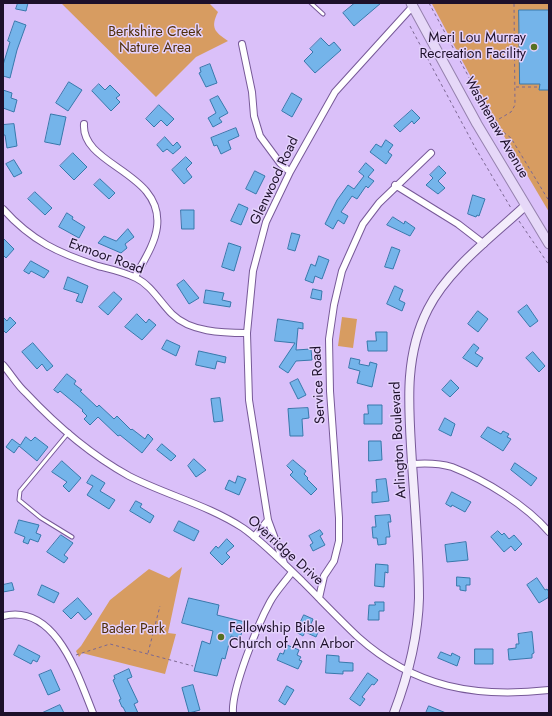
<!DOCTYPE html>
<html>
<head>
<meta charset="utf-8">
<style>
  body { margin:0 }
  #map { position:relative; width:552px; height:716px; overflow:hidden; background:#dac0f9; font-family:Jost,sans-serif }
  canvas { display:block }
  .frame { position:absolute; inset:0; border:4px solid #1d102a; pointer-events:none }
</style>
</head>
<body>
<div id="map">
<canvas width="552" height="716"></canvas>
<div class="frame"></div>
</div>
<script>
const ctx = document.querySelector('canvas').getContext('2d');
ctx.lineJoin = 'round';
function paint(path, color) { ctx.fillStyle = color; ctx.fill(path, 'evenodd'); }
function strokePath(path, color, width, dash) { ctx.strokeStyle = color; ctx.lineWidth = width; ctx.lineCap = dash ? 'butt' : 'round'; ctx.setLineDash(dash || []); ctx.stroke(path); }
function drawText(font, color, halo, rows, align = 'center') {
  ctx.font = font + ' Jost,sans-serif'; ctx.lineWidth = 3; ctx.setLineDash([]); ctx.textBaseline = 'middle'; ctx.strokeStyle = halo; ctx.fillStyle = color; for (const [text, x, y, turn = 0] of rows) {
    ctx.save(); ctx.translate(x, y); ctx.rotate((+turn || 0) * Math.PI / 180); ctx.textAlign = isNaN(turn) ? turn : align; if (halo) ctx.strokeText(text, 0, 0); ctx.fillText(text, 0, 0); ctx.restore();
  }
}
paint(new Path2D(`
  M61,3H209L218,12C210,28 215,32 228,41L196,57L156,97Z
  M549,3V212L488,109L432,4Z
  M342,317L357,319L353,348L338,346Z
  M182,567L168,633L176,634L165,674L82,653L79,657L76,651L81,646L110,600L149,569L169,578Z`), '#d79c61');
const building = new Path2D(`
  M18,3H28L26,11L16,9Z
  M355,3H381L354,26L343,13Z
  M519,10H549V90H539L540,84H520Z
  M15,21L26,25L17,50L10,78L3,76V65L10,42L8,41Z
  M321,38L329,46L334,42L341,50L315,73L304,61L313,52L310,49Z
  M210,64L217,83L206,87L199,73L201,72L200,68Z
  M69,82L82,90L68,111L56,103Z
  M99,84L105,90L110,85L120,95L116,98L120,102L111,111L92,91Z
  M3,90L12,93L11,98L17,100L14,112L3,108Z
  M292,93L302,99L292,117L282,111Z
  M218,96L228,113L219,118L222,122L213,127L208,118L216,113L210,100Z
  M159,105L174,119L167,126L161,120L154,127L146,119Z
  M412,110L420,118L414,124L412,121L400,132L394,126Z
  M51,114L66,117L60,145L45,142Z
  M14,124L17,146L7,148L5,135H3V125Z
  M236,128L239,136L228,141L231,149L221,154L217,145L214,146L211,138Z
  M165,137L173,146L177,142L181,147L173,154L167,149L163,152L157,145Z
  M386,140L393,145L388,152L392,155L386,164L370,152L376,144L381,147Z
  M73,153L87,167L74,180L60,166Z
  M186,157L192,163L186,169L192,177L184,184L172,170Z
  M14,160L22,173L14,177L6,164Z
  M366,163L374,170L368,177L374,181L368,188L366,186L357,199L352,196L341,212L348,216L344,224L338,220L333,229L325,224L337,200L348,185L354,189L364,176L359,172Z
  M439,166L446,173L438,181L445,188L438,194L426,185L433,178L430,175Z
  M255,171L265,176L256,194L246,189Z
  M100,179L115,193L109,199L94,185Z
  M35,192L52,208L45,215L28,199Z
  M473,195L485,199L479,216L477,215L476,217L468,214Z
  M239,204L248,208L241,225L231,221Z
  M181,210H194V229H182Z
  M67,213L73,217L72,219L85,227L79,238L59,227Z
  M393,217L404,224L405,221L415,228L410,236L387,225Z
  M128,229L134,237L125,244L127,248L121,253L98,243L104,236L116,241Z
  M292,233L300,235L295,251L288,249Z
  M3,238L14,249L6,258L3,255Z
  M229,243L241,247L234,271L222,267Z
  M392,247L400,250L393,269L385,267Z
  M319,256L329,260L322,279L315,276L313,283L305,280L311,264L315,266Z
  M31,261L49,271L44,278L31,271L29,274L24,271Z
  M68,277L88,286L82,303L76,301L79,294L64,289Z
  M184,280L199,298L189,304L177,285Z
  M395,286L403,290L399,300L405,303L402,311L387,304Z
  M313,289L322,291L321,300L311,298Z
  M206,290L224,293L222,300L231,302L230,307L204,303Z
  M114,292L122,299L108,315L99,307Z
  M527,305L538,321L530,327L518,312Z
  M478,311L488,319L478,332L468,324Z
  M137,314L146,323L149,319L156,325L142,340L125,327Z
  M3,317L7,321L10,317L16,323L6,333L3,330Z
  M278,319L303,323V329L298,328L296,350L311,349L312,360L296,361L288,373L279,367L295,343L275,341Z
  M376,332H387V351H368L367,341H376Z
  M167,340L180,346L176,356L162,349Z
  M33,343L53,366L47,371L42,364L37,369L22,352Z
  M474,344L479,348L475,353L483,358L477,367L463,358Z
  M199,351L226,357L225,363L217,361L215,369L196,365Z
  M533,352L545,366L539,372L526,358Z
  M351,358L360,360L359,364L369,366L370,362L377,364L372,387L357,383L360,371L349,368Z
  M67,374L76,381L74,384L82,390L80,391L97,407L99,405L114,419L117,416L131,430L132,429L145,439L148,434L153,439L142,453L120,435L118,436L98,417L90,425L84,419L87,416L82,411L83,410L60,391L58,393L54,390Z
  M298,379L306,395L298,399L290,383Z
  M451,380L459,388L450,397L442,390Z
  M220,398L223,421L214,422L211,399Z
  M368,405H382V424H364V414H368Z
  M308,408L309,418L302,419L303,436H290L288,409Z
  M445,418L455,424L451,436L439,430Z
  M488,427L501,434L503,431L509,434L507,437L511,439L503,451L481,437Z
  M26,437L31,441L35,437L48,447L37,461L19,446L14,453L6,447L12,439L20,445Z
  M369,441H381L382,460L369,461Z
  M162,444L176,456L171,461L157,450Z
  M194,459L206,470L196,477L188,466Z
  M293,460L306,471L304,474L308,478L307,479L317,489L311,495L290,475L293,472L287,466Z
  M62,461L81,478L69,492L63,486L67,482L52,472Z
  M515,463L537,478L531,486L511,470Z
  M92,475L105,483L100,491L115,500L109,509L87,495L93,486L87,483Z
  M238,476L246,479L239,495L225,489L229,480L235,483Z
  M386,479L389,501L372,503V492H377L376,480Z
  M452,492L471,502L465,512L452,505L451,507L446,504Z
  M136,501L142,504L140,507L154,516L150,523L130,511Z
  M390,515L391,522H388L390,537H386V544L378,545L377,538H373L372,527H376L375,516Z
  M19,520L39,525L36,533L41,535L38,542L30,539L28,544L23,542L25,537L15,533Z
  M179,521L199,531L194,541L174,531Z
  M320,530L323,534L320,536L325,545L313,551L310,545L313,543L309,536Z
  M498,531L502,535L504,533L509,539L514,535L522,544L515,551L511,546L504,552L491,537Z
  M61,535L73,543L64,555L68,558L64,563L47,552Z
  M227,539L234,546L226,553L230,557L222,565L210,553L216,546L218,548Z
  M466,542L468,560L447,562L445,545Z
  M376,564L388,565V573L385,572L384,587L375,586Z
  M457,577L470,578V585H466V591L460,590V586H457Z
  M537,578L545,590L547,589L549,592V597L539,603L527,585Z
  M12,583L14,590L3,592V585Z
  M42,585L59,593L54,603L38,595Z
  M78,598L92,614L85,620L78,612L71,619L63,611Z
  M189,598L219,605L217,615L245,622L240,638L231,636L225,659L222,658L217,676L194,671L202,641L210,644L213,631L182,623Z
  M375,602H384V611H379V620H368L369,605H375Z
  M304,615L313,619L311,624L320,628L316,637L305,632L303,636L296,632Z
  M532,632L534,653L532,654V658L509,660L508,649L516,648V644H519L518,634Z
  M19,645L40,656L37,662L33,660L31,664L14,655Z
  M287,645L299,650L297,655L301,657L299,660L302,661L298,669L277,660L280,653L283,654Z
  M475,649H493V664H475Z
  M441,652L451,656L452,653L460,657L457,666L438,658Z
  M327,655L339,656V662L353,663V671H343V674L326,673Z
  M129,669L132,677L127,679L138,702L134,704L138,713H126L123,707H122L119,700L121,699L113,680L115,679L114,676Z
  M51,670L60,690L48,695L39,675Z
  M368,673L378,680L374,685L372,684L362,697L365,699L360,706L350,699Z
  M193,685L200,710L189,713L182,688Z
  M287,686L294,690L285,705L279,701Z
  M60,705L64,713H42Z
  M429,706L446,713H426Z`);
paint(building, '#74b4ea');
strokePath(building, '#3878ab', 1);
const lane = new Path2D(`
  M311,3L323,14
  M69,432L20,491L19,500L41,518L72,537`);
const street = new Path2D(`
  M242,44L252,92L254,116L260,136L280,163L290,172
  M84,124C81,166 164,172 157,227C155,244 143,262 135,277
  M395,185L458,224L484,244
  M3,209C32,241 58,253 98,266C110,269 124,272 136,278C151,285 160,302 172,314C190,332 222,333 247,333
  M3,365C11,374 17,385 26,393C56,425 91,455 129,476C166,495 208,505 243,528C264,543 283,563 302,581C321,600 339,619 358,637C415,688 476,698 549,690
  M412,464C425,463 439,463 452,467C485,480 526,505 549,532
  M254,537L268,520
  M284,563L268,520L249,400L247,333L253,271L266,222L290,172L335,92L413,6
  M319,598L324,576L334,561L339,541V518L330,391L329,339L334,305L342,271L363,224L379,203L431,153
  M3,616C56,603 78,676 93,713
  M233,713C231,690 258,624 270,602C276,591 285,582 292,572`);
const secondary = new Path2D(`
  M394,713C408,676 418,638 419,598C419,553 415,508 412,463C409,409 403,358 428,309C448,269 493,236 525,206`);
const primary = new Path2D(`
  M411,3L477,124L549,244`);
strokePath(lane, '#775998', 5);
strokePath(street, '#775998', 8);
strokePath(secondary, '#775998', 10);
strokePath(primary, '#9581ad', 11);
strokePath(new Path2D(`
  M429,3L493,122L498,128L511,138L549,201
  M410,26L476,149L511,208
  M516,87H540
  M494,122L511,112L515,105L514,3
  M519,221L549,265
  M148,653L160,606
  M76,655L110,644L193,666`), '#7b6791', 1, [3, 3]);
strokePath(lane, '#fff', 3);
strokePath(street, '#fff', 6);
strokePath(secondary, '#f3ecfb', 8);
strokePath(primary, '#e6d8f8', 9);
for (const [x, y, r, color] of [
  [534,47,4,"#577022"],
  [221,637,4,"#577022"]
]) { const dot = new Path2D(); dot.arc(x, y, r, 0, 2 * Math.PI); ctx.fillStyle = color; ctx.fill(dot); strokePath(dot, '#e4d1fc', 1.5); }
drawText('14px', '#4f2e07', '#e4d1fc', [
  ["Berkshire Creek",155,33],
  ["Nature Area",155,49],
  ["Bader Park",133,630]
]);
drawText('14px', '#1d102a', '#e4d1fc', [
  ["Meri Lou Murray",526,39],
  ["Recreation Facility",526,55],
  ["Fellowship Bible",229,629,"left"],
  ["Church of Ann Arbor",229,645,"left"]
], 'right');
drawText('14px', '#1d102a', '#e4d1fc', [
  ["Washtenaw Avenue",496,128,60],
  ["Glenwood Road",275,181,-65],
  ["Exmoor Road",106,257,20],
  ["Service Road",319,385,-93],
  ["Arlington Boulevard",399,440,-93],
  ["Overridge Drive",285,551,42]
]);
</script>
</body>
</html>
